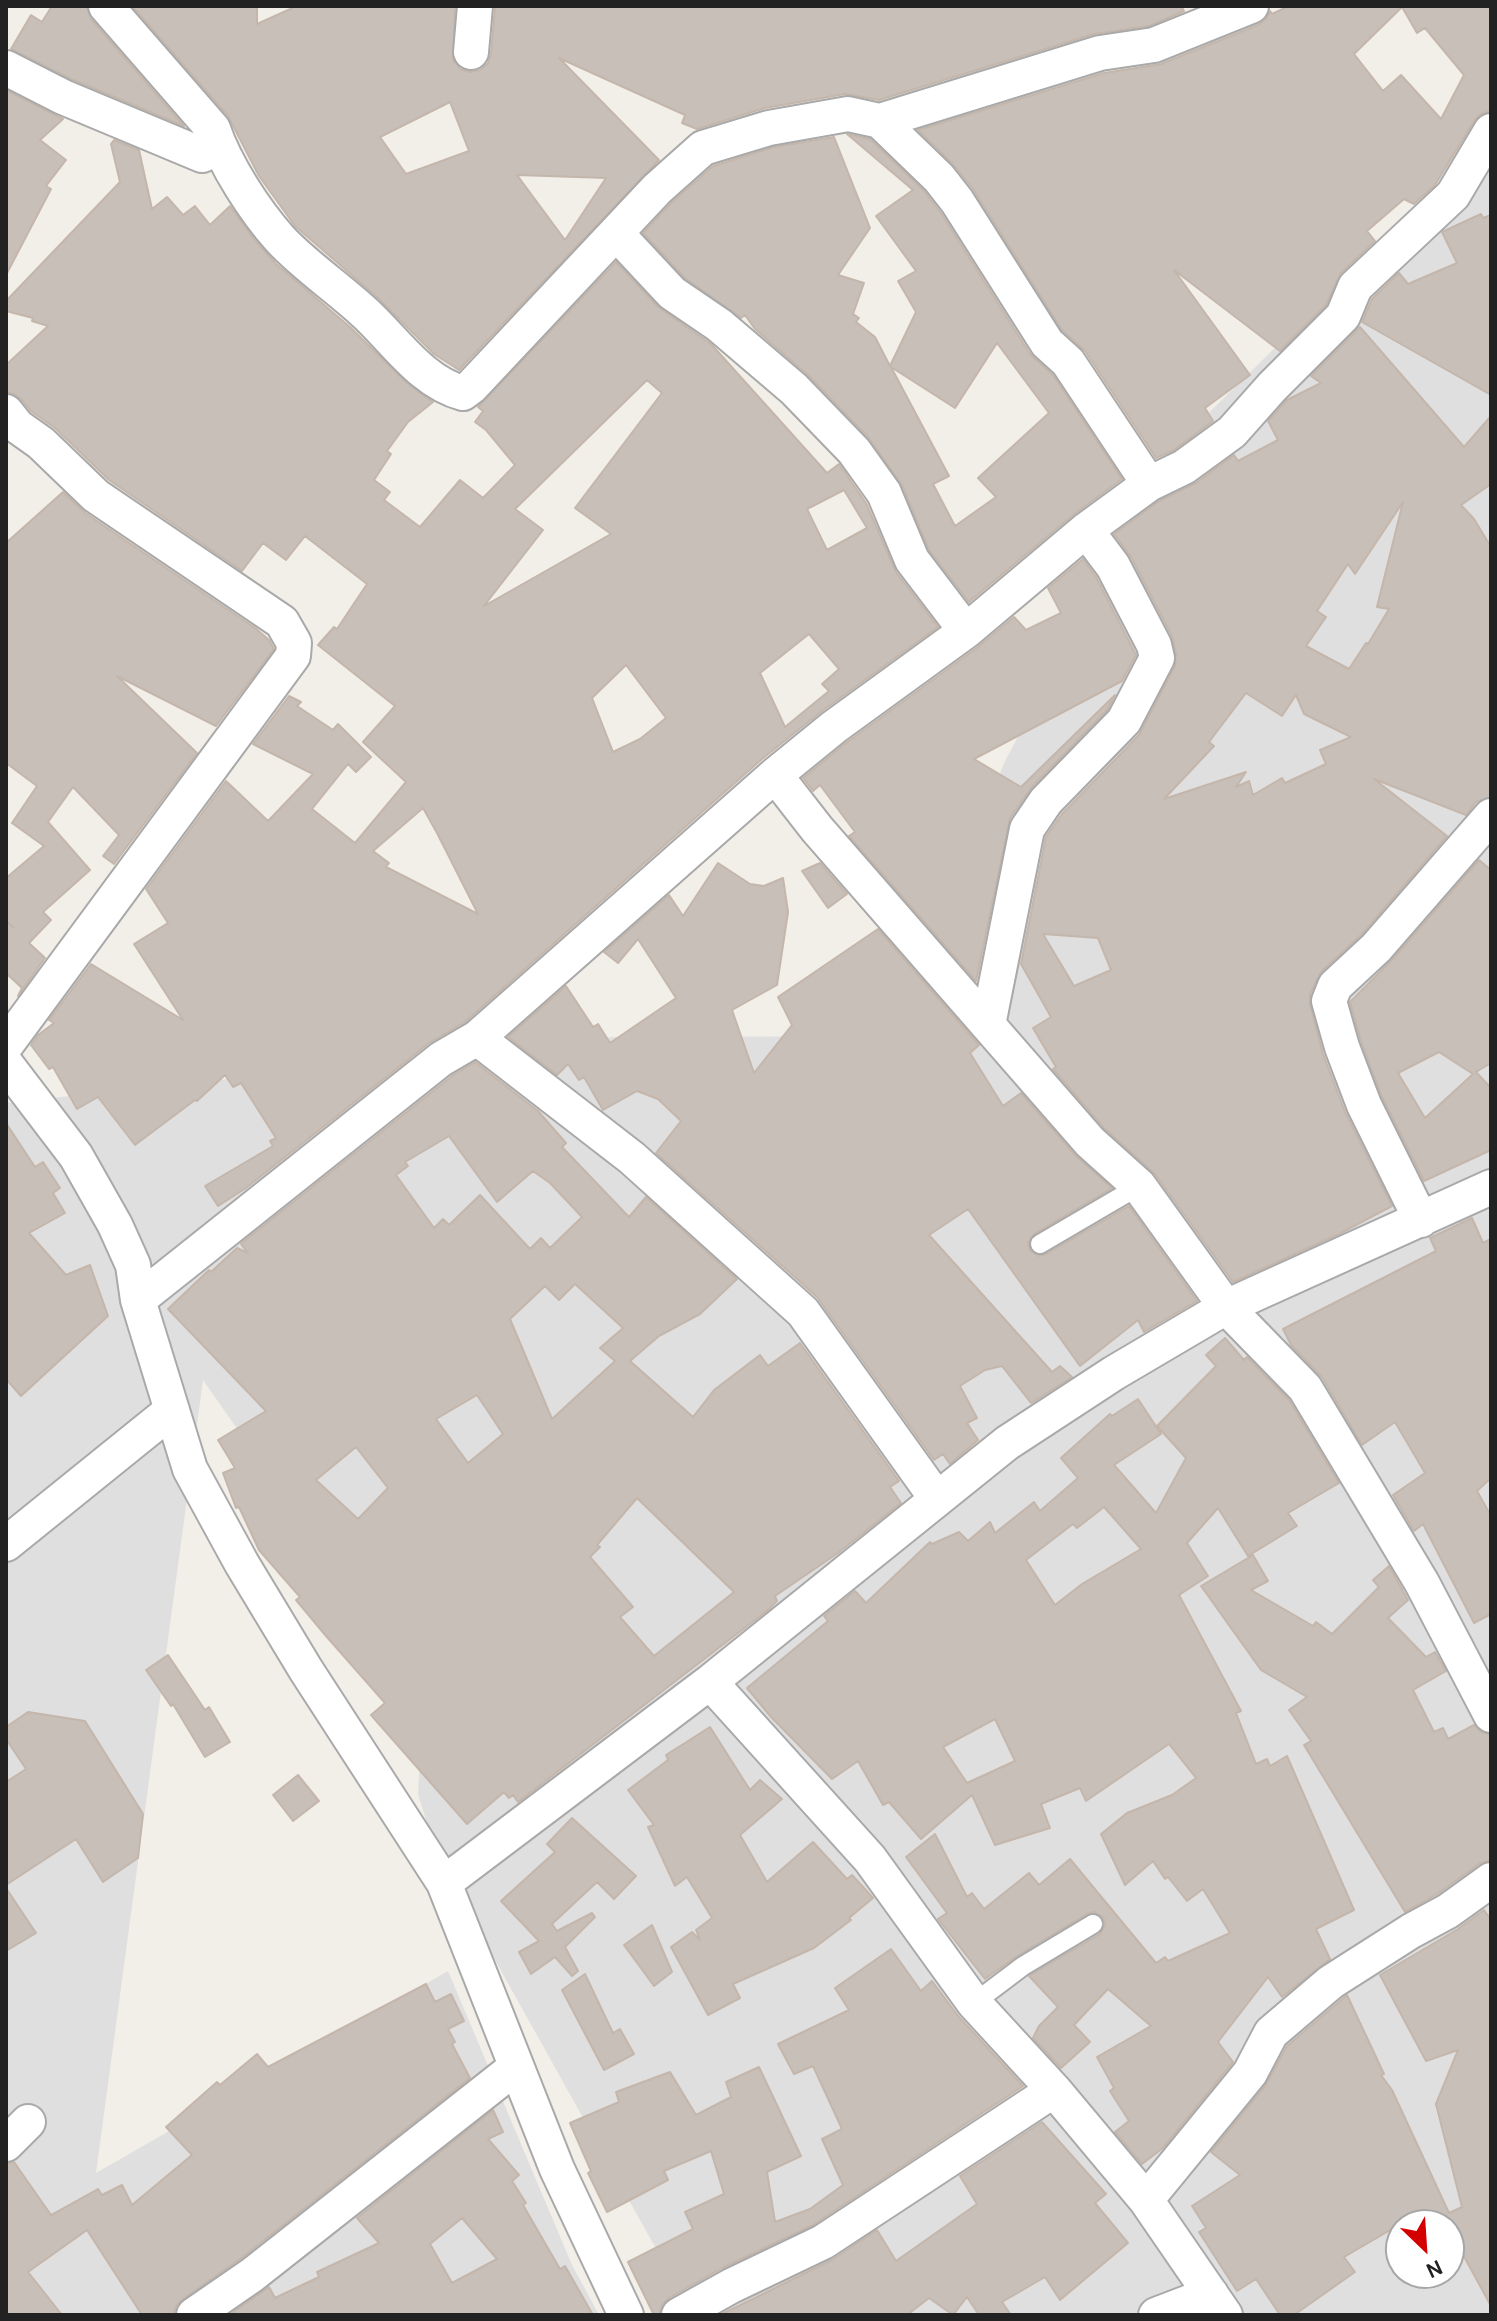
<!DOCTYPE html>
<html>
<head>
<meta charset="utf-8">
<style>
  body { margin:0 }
  #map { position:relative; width:1497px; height:2321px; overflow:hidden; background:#f2efe9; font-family:Karla,sans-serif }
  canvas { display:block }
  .frame { position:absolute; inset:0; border:8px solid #222; pointer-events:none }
  .north { position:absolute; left:1385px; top:2209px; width:80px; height:80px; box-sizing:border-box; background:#fff; border:2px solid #a7a7a7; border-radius:50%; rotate:155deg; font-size:22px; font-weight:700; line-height:32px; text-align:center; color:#222 }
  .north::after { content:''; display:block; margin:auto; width:28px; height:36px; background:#d40000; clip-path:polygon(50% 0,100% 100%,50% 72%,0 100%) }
</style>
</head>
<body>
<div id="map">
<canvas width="1497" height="2321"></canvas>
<div class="frame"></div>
<div class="north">N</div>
</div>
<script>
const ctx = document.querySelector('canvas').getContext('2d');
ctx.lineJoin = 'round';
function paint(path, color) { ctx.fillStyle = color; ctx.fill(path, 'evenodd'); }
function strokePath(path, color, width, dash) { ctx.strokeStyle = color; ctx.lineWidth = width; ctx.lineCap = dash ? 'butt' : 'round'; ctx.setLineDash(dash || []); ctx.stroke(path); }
paint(new Path2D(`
  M1491,156V829L1229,951L1225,967L1491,835V2315H693L437,1856L418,1794L423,1695L203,1380L96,2173L448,1971L572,2265L599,2315H6V1103L613,1037L895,1036L1005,761L1173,448L1461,165ZM1401,2225H1449V2273H1401Z`), '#e0dfdf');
const building = new Path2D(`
  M52,6H87L91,19L184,126L71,79L11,49L31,15L42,22Z
  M132,6H257V24L297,6H455L453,60L460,69L470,72L480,70L488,63L491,54L495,6H1181L1184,11L1149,26L1094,34L879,100L845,94L765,108L697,129L682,123L685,115L559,58L659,160L459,370L434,354L377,297L295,226L259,176L228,116ZM450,102L469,151L406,174L380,137ZM517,175L606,178L565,240Z
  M1289,6H1491V111L1481,114L1474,121L1435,185L1414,204L1404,199L1367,231L1375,241L1341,273L1326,305L1280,351L1174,270L1250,375L1205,408L1213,421L1174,450L1156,458L1085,351L1062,330L973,189L953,164L918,130L1104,73L1161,64L1258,25L1266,19L1270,11L1272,14ZM1402,7L1417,33L1425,28L1464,75L1441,119L1401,75L1383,91L1354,54Z
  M6,90L63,119L40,140L66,160L46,186L51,189L6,275Z
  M847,134L870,139L924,191L941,213L1030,354L1053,375L1122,479L1073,515L969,602L929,550L902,485L868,437L808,375L755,329L745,315L741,318L685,278L643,233L671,203L713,166L774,147L834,137L870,228L838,275L864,283L853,314L859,318L856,322L875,337L890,366L916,312L898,281L916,271L876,216L913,190ZM997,343L1049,413L978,478L996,497L955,526L933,484L949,476L891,367L955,408Z
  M114,140L139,150L152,209L167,197L183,215L195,206L210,225L230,206L255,240L276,264L350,327L408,384L433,402L408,422L387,451L391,454L374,480L390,492L384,500L420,527L460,480L483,498L515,465L486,430L475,422L483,411L478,407L616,262L658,307L711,344L827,473L839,464L866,503L896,572L938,627L822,711L762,759L465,1022L429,1043L246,1188L218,1206L205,1186L273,1146L270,1141L276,1138L241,1083L233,1087L225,1075L197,1101L195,1100L135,1145L98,1097L77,1109L53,1067L49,1069L31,1045L38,1035L54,1023L49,1020L91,964L183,1020L134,944L168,923L146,889L226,781L268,821L313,774L253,744L289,696L301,702L297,706L333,730L338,724L371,757L356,772L348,764L312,809L355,843L406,782L363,742L395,706L318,645L334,627L337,629L367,584L305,536L286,560L263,543L242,571L109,480L55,428L31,411L21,399L14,394L6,392V365L48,326L32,321L33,318L6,311V301L120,182L111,144ZM647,380L662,393L575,508L611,534L484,606L543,530L515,509ZM844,490L867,528L827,550L807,509ZM809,634L839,669L822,684L829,691L785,727L760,673ZM626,665L666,718L640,739L613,752L592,698ZM423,808L437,833L478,914L386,867L389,863L373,851Z
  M1481,214L1483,218L1491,215V395L1362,322L1372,299L1399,273L1408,284L1457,263L1442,232Z
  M1360,327L1464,447L1491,416V484L1461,505L1474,519L1491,547V797L1476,802L1466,815L1374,779L1447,836L1362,934L1321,972L1310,994V1005L1323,1054L1345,1112L1392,1206L1339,1234L1233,1282L1155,1174L1104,1128L1053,1069L1056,1067L1033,1028L1051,1017L1021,964L1046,837L1062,814L1139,735L1175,666L1176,654L1172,636L1131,557L1114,534L1159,501L1196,483L1234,455L1238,461L1278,440L1268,421L1287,400L1321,383L1311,376ZM1403,502L1377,607L1389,609L1368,644L1366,643L1349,669L1306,646L1326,617L1317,611L1348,564L1355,574ZM1246,693L1282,716L1296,695L1304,714L1351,737L1320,750L1326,764L1285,783L1282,778L1253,795L1249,781L1236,787L1246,772L1164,799L1214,746L1209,742ZM1043,934L1098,938L1111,970L1074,986Z
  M63,492L85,513L255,628L269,640L274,649L216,726L117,676L197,753L114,864L103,856L119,835L73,787L48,822L90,870L43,912L51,920L29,943L45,958L18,996L22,988L6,973V922L14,928L6,921V878L44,846L12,823L37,786L6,763V543Z
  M1083,559L1096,577L1136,655L1122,681L974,759L1021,787L1115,695L1108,709L1032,787L1010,818L976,981L849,836L855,832L820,785L813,791L803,778L846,743L978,647L1014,617L1026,630L1061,613L1048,588Z
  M1479,860L1491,870V1063L1476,1072L1491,1088V1150L1424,1181L1382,1097L1361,1041L1350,1002L1391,961ZM1439,1052L1473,1074L1425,1118L1398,1073Z
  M718,863L750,884L764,886L783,878L788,912L777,985L732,1010L754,1073L792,1025L778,997L878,929L979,1045L970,1053L1003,1106L1021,1093L1075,1155L1112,1188L1034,1234L1028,1243L1030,1251L1039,1256L1046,1254L1129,1206L1197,1301L1144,1332L1138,1320L1080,1366L968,1209L929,1235L1052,1372L1060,1366L1072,1377L1031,1403L1002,1366L985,1370L960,1386L977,1418L967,1423L978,1440L950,1464L943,1454L934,1460L817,1297L656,1153L681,1121L658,1099L637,1091L603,1110L584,1077L579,1080L568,1064L557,1075L508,1037L566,986L593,1027L598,1024L610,1043L676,998L638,939L618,963L604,952L669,895L683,916Z
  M820,863L847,894L828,908L802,871Z
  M475,1062L538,1111L566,1143L562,1147L629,1217L646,1197L737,1279L700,1314L659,1336L630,1361L693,1417L714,1390L760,1355L768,1366L800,1343L899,1481L890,1487L901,1503L838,1553L775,1596L777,1601L768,1610L518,1802L513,1795L509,1798L504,1792L467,1824L371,1715L385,1703L326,1636L296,1600L300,1597L259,1550L239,1507L236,1508L223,1473L235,1468L218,1440L266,1411L168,1309L209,1270L211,1272L237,1248L248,1253L241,1244L243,1242L452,1076ZM449,1136L497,1202L533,1171L550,1183L582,1217L550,1248L541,1238L530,1249L480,1195L449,1225L443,1219L434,1228L396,1175L408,1166L405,1162ZM575,1284L623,1328L600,1348L615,1361L552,1419L510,1319L545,1286L559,1300ZM477,1395L503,1434L468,1463L436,1419ZM356,1447L388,1488L358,1519L316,1480ZM637,1498L734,1592L654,1656L620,1617L633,1607L590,1557L600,1547L597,1545Z
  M6,1123L35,1167L43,1162L60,1188L53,1193L65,1213L29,1233L66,1275L90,1265L108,1316L21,1396L6,1379Z
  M1472,1218L1483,1243L1491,1239V1478L1477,1491L1491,1516V1614L1474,1623L1423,1524L1414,1531L1393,1495L1425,1473L1395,1422L1362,1445L1322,1377L1291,1345L1283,1329L1436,1251L1430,1238Z
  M1225,1338L1244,1360L1247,1357L1289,1400L1339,1483L1288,1513L1297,1526L1248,1556L1218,1508L1187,1543L1208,1576L1179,1595L1241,1711L1236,1713L1256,1764L1267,1759L1270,1766L1287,1756L1354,1910L1316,1929L1330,1959L1282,1997L1268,1977L1218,2042L1233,2062L1163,2148L1142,2164L1115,2132L1129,2121L1110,2091L1114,2088L1097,2057L1151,2026L1108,1989L1074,2025L1090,2042L1061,2068L1033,2038L1039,2026L1058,2007L1029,1976L1100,1934L1105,1925L1103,1917L1094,1912L1087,1914L1017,1956L985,1979L938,1919L947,1913L906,1857L935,1834L967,1897L972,1893L984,1909L1029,1873L1039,1885L1070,1859L1156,1963L1165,1957L1168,1961L1230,1933L1203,1889L1187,1901L1168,1877L1165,1879L1153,1861L1125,1885L1101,1834L1127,1813L1172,1795L1196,1778L1169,1744L1086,1801L1080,1788L1041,1804L1050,1828L995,1845L972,1795L921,1839L889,1802L883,1805L858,1761L832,1779L771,1717L747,1688L828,1621L824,1616L855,1591L866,1603L930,1542L932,1544L959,1532L968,1541L990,1522L995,1533L1034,1502L1040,1511L1078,1478L1061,1458L1110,1414L1112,1416L1138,1399L1161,1434L1114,1465L1156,1513L1186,1458L1157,1426L1216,1366L1206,1355ZM1104,1507L1141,1549L1082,1584L1055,1605L1026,1560L1073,1524L1077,1528ZM995,1719L1015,1761L967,1783L943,1747Z
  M1253,1555L1268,1581L1251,1590L1313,1626L1316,1622L1332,1634L1379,1587L1373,1580L1389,1566L1408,1600L1388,1618L1426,1657L1435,1652L1446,1671L1413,1690L1434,1732L1443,1728L1448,1739L1474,1725L1481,1732L1491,1735V1860L1479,1864L1437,1894L1405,1912L1304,1745L1311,1741L1289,1710L1307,1697L1261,1670L1201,1586Z
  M168,1655L205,1710L209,1707L230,1742L205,1757L173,1704L171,1706L146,1670Z
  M28,1712L85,1721L143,1814L138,1858L103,1882L76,1839L6,1885V1782L26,1769L6,1739V1727Z
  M710,1727L750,1790L760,1780L782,1799L740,1835L767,1882L813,1842L847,1879L852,1875L873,1898L849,1918L851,1920L814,1948L733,1984L740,1998L708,2015L671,1947L692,1932L700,1940L696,1930L712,1918L687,1877L675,1886L648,1827L654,1825L628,1790L668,1760L666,1755Z
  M298,1775L319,1801L293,1821L273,1795Z
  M572,1818L636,1876L614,1899L597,1882L552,1924L557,1931L592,1913L595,1917L565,1947L578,1971L572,1976L555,1957L531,1974L519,1952L539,1941L501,1901L555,1852L547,1844Z
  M6,1888L36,1933L6,1951Z
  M1484,1910L1491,1920V2306L1461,2251L1449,2258V2225H1399L1344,2257L1355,2272L1294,2315H1280L1256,2279L1237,2291L1199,2232L1206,2228L1192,2206L1240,2175L1211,2152L1265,2086L1287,2046L1347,1995L1384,2074L1381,2075L1392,2090L1449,2213L1462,2207L1436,2104L1458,2050L1426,2061L1380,1975L1458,1929Z
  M652,1925L672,1972L654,1986L624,1945Z
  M891,1949L921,1991L932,1981L959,2017L1023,2086L813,2225L722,2268L669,2298L662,2305L659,2315H654L628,2262L693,2229L685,2212L724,2194L711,2151L664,2171L668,2180L607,2212L588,2173L591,2171L570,2123L619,2102L616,2092L670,2072L696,2115L731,2097L726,2082L759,2067L801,2156L767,2172L775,2222L810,2209L843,2185L822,2139L842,2129L813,2066L794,2074L778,2044L849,2010L835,1988Z
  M585,1974L613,2033L620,2029L634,2054L604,2070L562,1990Z
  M426,1984L435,2002L451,1994L464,2021L448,2029L455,2042L452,2044L470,2078L240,2259L183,2299L176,2306L174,2315H142L87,2230L28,2272L62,2315H6V2163L14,2162L51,2215L98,2189L102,2195L122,2185L132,2205L192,2155L166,2127L217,2082L220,2085L257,2054L268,2067Z
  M493,2110L503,2132L488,2139L519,2175L512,2181L526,2203L523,2205L560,2269L565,2266L593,2315H229L269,2287L275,2298L319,2277L317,2272L379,2243L357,2218ZM462,2218L497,2259L452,2283L430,2244Z
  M1042,2122L1106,2194L1095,2203L1128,2243L1060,2300L1045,2277L1002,2302L1011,2315H979L967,2297L953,2315L929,2298L907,2315H720L832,2260L877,2230L896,2261L977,2204L960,2176Z`);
paint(building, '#c7bfb8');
strokePath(building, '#c4b6ab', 2);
const service = new Path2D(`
  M1040,1244L1139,1186
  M974,2003L1023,1966L1093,1924`);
const minor = new Path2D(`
  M106,6L213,129C225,165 255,211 280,239C305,266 337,287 364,312C394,339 421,382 463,393L471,387L657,189L703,148L769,128L848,114L880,121L1100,53L1154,45L1251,6
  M471,52L475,6
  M6,68L63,97L202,155L219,147
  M880,121L939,178L957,201L1047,343L1068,362L1149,484
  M616,233L672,293L719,325L794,389L854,451L884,493L912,560L966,631
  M6,412L17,426L41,443L96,496L282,622L294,643L293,656L6,1045
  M775,775L817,829L1090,1142L1139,1186L1226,1307L1305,1388L1422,1583L1491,1715
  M988,1025L1027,829L1046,801L1124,721L1157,658L1154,645L1113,566L1086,530
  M477,1038L632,1158L803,1312L937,1499
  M6,1064L76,1156L115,1225L133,1265L138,1300L190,1469L242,1564L306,1670L444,1883L557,2169L626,2315
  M1421,1220L1364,1105L1342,1047L1329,1001L1335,986L1376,948L1491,816
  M138,1300L441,1059L477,1038L775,775L834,727L966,631L1086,530L1149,484L1184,467L1232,432L1272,387L1343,316L1355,287L1453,195L1491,131
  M6,1544L172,1410
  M710,1682L870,1859L974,2003L1054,2090L1146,2200L1225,2315
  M444,1883L710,1682L1007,1443L1114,1373L1226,1307L1491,1187
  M6,2144L28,2122
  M1146,2200L1250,2073L1271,2033L1331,1982L1411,1931L1448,1911L1491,1880
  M194,2315L252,2275L516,2067
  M679,2315L731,2286L823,2242L1054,2090
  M1156,2315L1211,2294`);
strokePath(service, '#a9a9a9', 22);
strokePath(minor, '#a9a9a9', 38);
strokePath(service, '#fff', 18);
strokePath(minor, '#fff', 34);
</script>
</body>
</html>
